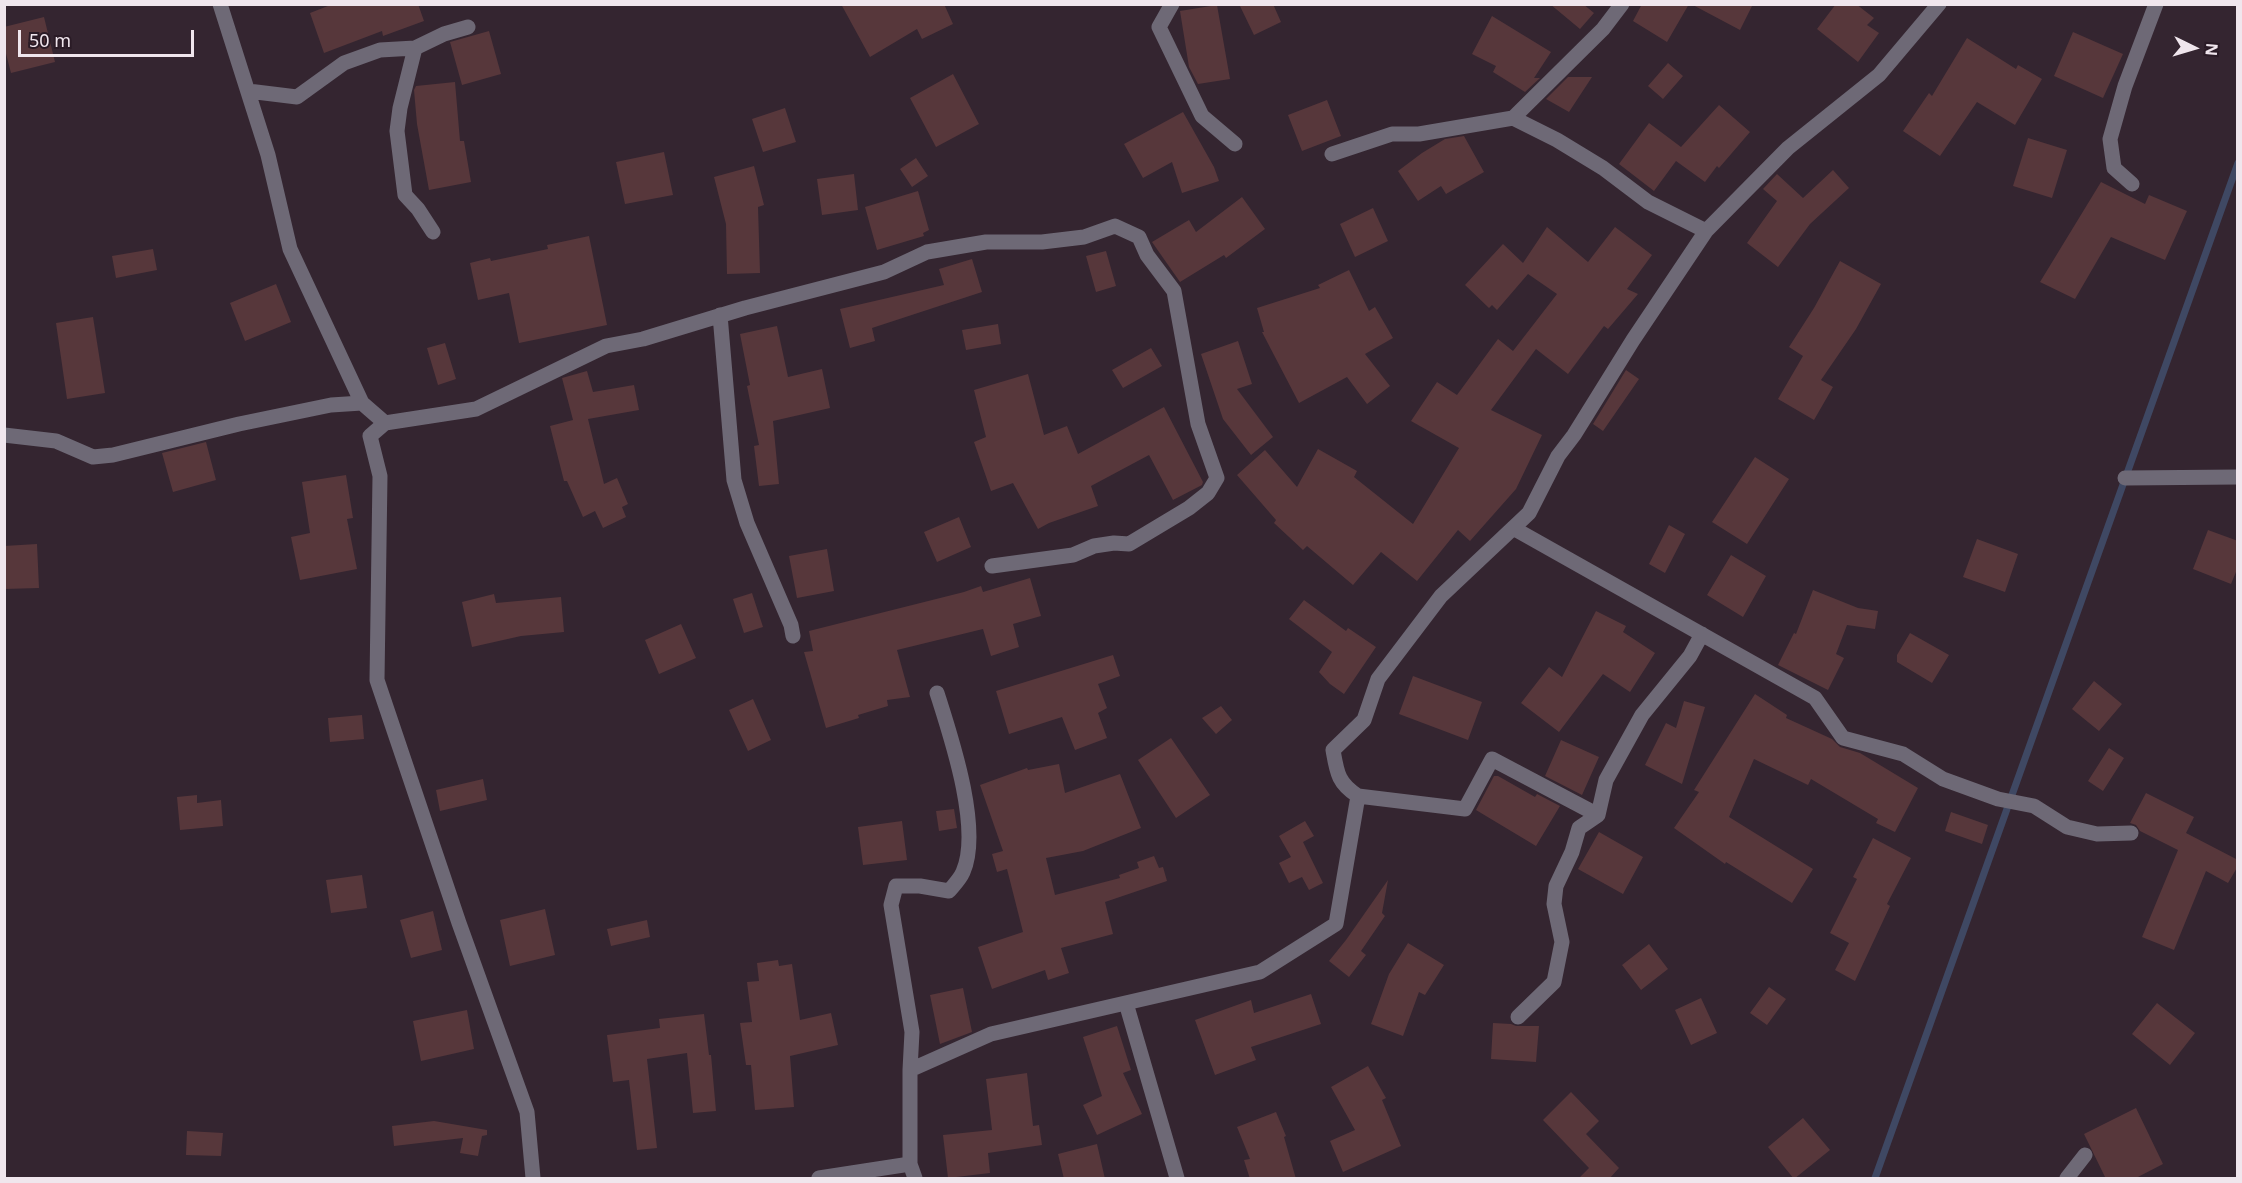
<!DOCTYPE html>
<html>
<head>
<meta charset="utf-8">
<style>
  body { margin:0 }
  #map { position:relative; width:2242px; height:1183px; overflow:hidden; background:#342530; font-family:"Noto Sans",sans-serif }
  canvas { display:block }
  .frame { position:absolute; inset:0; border:6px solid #f0e6ed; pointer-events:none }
  .north { position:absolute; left:2164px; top:18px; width:60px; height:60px; -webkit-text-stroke:4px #2a1b26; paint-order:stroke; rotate:95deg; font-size:16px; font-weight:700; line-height:24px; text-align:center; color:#f0e6ed }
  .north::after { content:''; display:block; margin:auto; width:21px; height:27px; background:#f0e6ed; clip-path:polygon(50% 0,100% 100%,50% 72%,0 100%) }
  .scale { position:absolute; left:18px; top:30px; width:176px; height:27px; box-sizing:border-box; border:3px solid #f0e6ed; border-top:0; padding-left:8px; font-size:18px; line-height:21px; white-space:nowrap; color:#f0e6ed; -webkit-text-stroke:4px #2a1b26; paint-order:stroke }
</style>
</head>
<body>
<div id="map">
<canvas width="2242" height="1183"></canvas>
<div class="frame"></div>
<div class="north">N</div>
<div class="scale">50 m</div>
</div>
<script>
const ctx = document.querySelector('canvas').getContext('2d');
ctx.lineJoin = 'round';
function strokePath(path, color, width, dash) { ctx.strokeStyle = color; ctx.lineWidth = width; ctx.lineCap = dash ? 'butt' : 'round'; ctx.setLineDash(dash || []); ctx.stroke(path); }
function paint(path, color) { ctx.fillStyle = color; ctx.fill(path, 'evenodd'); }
strokePath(new Path2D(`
  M1875,1178L2238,163`), '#3f4863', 7);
paint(new Path2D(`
  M333,4H418L424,21L383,36L382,31L324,53L310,13Z
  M841,4H944L953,24L922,39L917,29L870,57Z
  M1239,4H1273L1281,22L1254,35Z
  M1550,4H1583L1594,13L1580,29Z
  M1642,4H1689L1667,42L1633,21Z
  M1691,4H1753L1740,30Z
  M1836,4H1856L1874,18L1867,25L1879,33L1858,62L1817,29Z
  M1217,5L1230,79L1198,84L1189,67L1180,11Z
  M1492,16L1551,52L1534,78H1540L1525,92L1493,72L1496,66L1472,54Z
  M44,17L55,62L11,73L4,46V27Z
  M489,31L501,74L462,85L450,42Z
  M2073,32L2123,54L2103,98L2054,76Z
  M1967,38L2016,69L2018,65L2042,79L2015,125L1977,102L1940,156L1903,131L1929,93L1932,96Z
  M1668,63L1683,76L1663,99L1648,86Z
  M953,74L979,124L936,147L910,98Z
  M1568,77H1592L1569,112L1546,99Z
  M455,82L460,141H464L471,182L429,190L417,124L414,90L416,86Z
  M1327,100L1341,136L1302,151L1288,115Z
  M1719,105L1750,132L1719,168L1717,166L1705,182L1676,161L1654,191L1619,164L1649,123L1681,147Z
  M785,108L796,142L763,152L752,119Z
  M1183,112L1214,167L1219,181L1182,193L1172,162L1143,178L1124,144Z
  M1464,136L1484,172L1446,194L1441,186L1418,201L1398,171L1422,153L1445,139Z
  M2028,138L2067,150L2052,198L2013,186Z
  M664,152L673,195L625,204L616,162Z
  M916,158L928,176L912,187L900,169Z
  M754,166L764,205L758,207L760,273L727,274L726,224L714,177Z
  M1833,170L1849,188L1810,224L1778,267L1747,243L1777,201L1763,189L1777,174L1803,198Z
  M854,174L858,210L822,215L817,179Z
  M2101,182L2145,204L2149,195L2187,211L2165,260L2111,237L2075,299L2040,282Z
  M918,191L929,230L923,233L924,236L877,250L865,207Z
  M1242,197L1265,229L1226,258L1224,255L1180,282L1152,242L1189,220L1196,232Z
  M1373,208L1388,241L1355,257L1340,224Z
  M1547,227L1588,262L1615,227L1652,255L1627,289L1638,294L1608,329L1604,326L1568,374L1536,349L1491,410L1542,435L1516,489L1470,541L1458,530L1417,581L1381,552L1353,585L1307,546L1303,550L1274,523L1276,520L1237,475L1265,450L1297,487L1318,449L1357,471L1354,477L1413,524L1459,448L1411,421L1437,382L1457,395L1498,339L1513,351L1557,294L1528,274L1497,310L1492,305L1489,308L1465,285L1503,244L1523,263Z
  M589,236L607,325L519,343L509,293L478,300L470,263L490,258L491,261L548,249L547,245Z
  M153,249L157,270L116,278L112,256Z
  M1106,251L1116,286L1096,292L1086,256Z
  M972,259L982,292L872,328L875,341L850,348L840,309L944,285L939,269Z
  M1840,261L1881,284L1856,329L1821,380L1833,387L1814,420L1778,399L1803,356L1789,347L1814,308Z
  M1349,270L1369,311L1375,307L1393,338L1365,354L1390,386L1367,404L1347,377L1299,403L1262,332H1264L1257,308L1320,288L1318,285Z
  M276,284L291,322L245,341L230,303Z
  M93,317L105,393L67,399L56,323Z
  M998,324L1001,344L966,350L962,330Z
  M777,326L788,377L822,369L830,408L773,421L779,484L759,486L754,446L759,445L747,386L750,385L740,334Z
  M1238,341L1252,384L1237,389L1273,437L1251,455L1223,419L1201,354Z
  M445,343L456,379L438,385L427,348Z
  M1151,348L1162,366L1123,388L1112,370Z
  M1626,370L1639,379L1603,431L1593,424Z
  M587,371L593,392L634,385L639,410L588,419L604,484L617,478L628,504L622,507L626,517L603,528L595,511L583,517L567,481H564L550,426L573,420L562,378Z
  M1028,374L1044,435L1067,426L1078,454L1164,407L1203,482L1202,485L1173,500L1149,455L1091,486L1098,506L1049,523L1038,529L1013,483L991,491L974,442L986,437L974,390Z
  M206,442L216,480L173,492L162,453Z
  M1755,457L1789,479L1747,544L1712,522Z
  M346,475L353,518L347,519L357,569L300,580L291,537L310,533L302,482Z
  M959,517L971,547L937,562L924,532Z
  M1669,525L1685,534L1665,573L1649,564Z
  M2208,530L2238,541V567L2231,584L2193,569Z
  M1977,539L2018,554L2005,592L1963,577Z
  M37,544L39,588L4,589V546Z
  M827,549L834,591L797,598L789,556Z
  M1731,555L1766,576L1743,617L1707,595Z
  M1030,578L1041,616L1013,624L1019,647L991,656L983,629L897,650L910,697L887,700L888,706L858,715L859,718L826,728L804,652L813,651L809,631L964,592L981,586L983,592Z
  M1813,590L1858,608L1878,611L1875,629L1847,625L1836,654L1844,658L1828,690L1778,665L1794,633L1796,634Z
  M752,593L763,627L744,633L733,599Z
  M494,594L496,603L561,597L564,632L521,636L472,647L462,602Z
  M1304,600L1346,631L1348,628L1376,647L1344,694L1330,684L1319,672L1332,652L1289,619Z
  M1596,611L1626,626L1623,632L1655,653L1630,692L1603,674L1559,732L1521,703L1549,667L1562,677Z
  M681,624L696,658L659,674L645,640Z
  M1910,633L1949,655L1932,683L1897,662V655Z
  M1113,655L1120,676L1098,684L1107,708L1098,713L1107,738L1075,750L1062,717L1009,734L996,691Z
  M1413,676L1482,702L1468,740L1399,714Z
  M2094,681L2122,704L2099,731L2072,709Z
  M1755,694L1787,715L1786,718L1832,739L1840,747L1860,753L1918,788L1895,832L1876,823L1878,819L1811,779L1808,785L1754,759L1729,817L1813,869L1792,903L1726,862L1725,864L1674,828L1699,792L1694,790Z
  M753,699L771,740L748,751L729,710Z
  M1684,701L1705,707L1682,784L1645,765L1666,723L1676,728Z
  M1221,706L1232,720L1216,734L1202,718Z
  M362,715L364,739L330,742L328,718Z
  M1171,738L1210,795L1176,818L1138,760Z
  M1561,740L1599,757L1582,795L1545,776Z
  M2109,748L2124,758L2103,791L2088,781Z
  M1059,764L1065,793L1120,774L1141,828L1083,851L1046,858L1055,895L1120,878L1119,875L1139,868L1137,862L1154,856L1159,868L1163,867L1167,881L1105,902L1113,934L1061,948L1069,973L1048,980L1045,970L992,989L978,947L1023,932L1007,869L997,872L992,854L1003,851L980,785L1027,768L1028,770Z
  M1494,776H1498L1535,797L1537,794L1560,806L1536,846L1476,810Z
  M483,779L487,800L440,811L436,790Z
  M2146,793L2194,817L2186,833L2238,860V866L2228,883L2206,871L2174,950L2142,937L2178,850L2140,831L2136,825L2130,823Z
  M197,795V803L221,800L223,826L180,830L177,797Z
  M954,809L957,828L939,831L936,811Z
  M1951,812L1988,825L1982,844L1945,831Z
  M902,821L907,860L863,865L858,827Z
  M1305,821L1314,836L1303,842L1323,883L1309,890L1302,877L1289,883L1279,863L1291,857L1279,836Z
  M1599,832L1643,857L1623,894L1578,869Z
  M1873,838L1911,858L1887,904L1890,906L1855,981L1835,970L1849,943L1830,933L1857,879L1853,877Z
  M362,875L367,908L331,913L326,880Z
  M1388,880L1382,913L1385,916L1361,951L1366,955L1349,977L1329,961L1346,940Z
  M545,909L555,955L510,966L500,920Z
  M433,911L442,950L411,958L400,920Z
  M647,920L650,937L611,946L607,929Z
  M1408,943L1444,965L1425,995L1419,992L1403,1036L1371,1024L1389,974Z
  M1649,944L1668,969L1641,990L1622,965Z
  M778,960L779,966L792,964L800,1020L831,1013L838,1045L790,1056L794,1107L755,1110L751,1065H746L740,1023L752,1022L747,982L759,981L757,963Z
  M1769,987L1786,999L1767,1025L1750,1013Z
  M963,988L972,1032L940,1044L930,995Z
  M1311,994L1321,1024L1251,1047L1256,1060L1215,1075L1195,1020L1251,1000L1254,1013Z
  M1701,998L1717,1033L1691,1045L1675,1010Z
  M2157,1003L2195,1033L2170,1065L2132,1034Z
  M467,1010L474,1049L421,1061L413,1021Z
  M704,1014L709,1055H711L716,1111L693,1113L687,1053L647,1059L657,1148L637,1150L629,1080L613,1082L607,1035L660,1028L659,1019Z
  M1493,1023L1511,1024L1516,1026H1539L1536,1062L1491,1059Z
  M1117,1026L1131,1070L1123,1073L1142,1114L1097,1135L1083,1105L1102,1096L1083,1037Z
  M1368,1066L1386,1098L1382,1100L1401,1146L1343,1172L1330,1141L1355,1130L1331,1087Z
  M1027,1073L1033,1126L1039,1125L1042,1145L988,1153L990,1173L948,1178L943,1135L992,1130L986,1079Z
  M1571,1092L1599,1121L1586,1134L1619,1168L1609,1179H1578L1589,1168L1543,1120Z
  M2136,1108L2163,1164L2134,1179H2106L2084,1134Z
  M1276,1112L1286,1136L1284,1137L1296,1179H1250L1244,1160L1250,1159L1237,1127Z
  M1803,1118L1830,1150L1794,1179L1768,1147Z
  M434,1121L487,1130V1135L482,1136L478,1156L460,1153L463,1138L394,1146L392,1126Z
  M187,1131L223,1133L221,1156L186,1155Z
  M1097,1144L1105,1179H1064L1058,1154Z`), '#57373b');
strokePath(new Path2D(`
  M1172,4L1159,27L1202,116L1235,144
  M415,48L400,108L397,131L405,195L418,209L433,232
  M248,91L297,97L344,63L380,50L415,48L444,34L468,27
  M1513,118L1557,140L1603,168L1648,202L1706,231
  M1332,154L1392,134H1419L1513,118L1603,29L1622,4
  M2132,184L2114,168L2110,139L2125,86L2156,4
  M720,315L734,480L747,523L791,625L793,636
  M362,403L385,423
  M4,435L56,441L93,457L113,455L239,424L331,405L362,403L290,249L268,155L220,4
  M2125,478L2238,477
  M1513,528L1815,698L1843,738L1903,754L1943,779L1998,799L2034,806L2067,827L2097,834L2131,833
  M1598,815L1492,759L1465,809L1358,796C1338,783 1337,773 1333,750L1364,720L1378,679L1441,596L1529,513L1558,456L1574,435L1633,340L1706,231L1788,148L1879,75L1939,4
  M1126,1003L1177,1178
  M1518,1017L1554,982L1562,942L1554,904L1556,886L1572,852L1579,828L1598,815L1606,780L1642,715L1690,656L1702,634
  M910,1070L912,1032L891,905L896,886H920L949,891C954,885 960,879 963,872C982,829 951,737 937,693
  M910,1164L915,1178
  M533,1178L527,1112L459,923L377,680L380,476L370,436L385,423L476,409L606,346L643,339L745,308L884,272L927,252L986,242H1042L1084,237L1115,226L1139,237L1147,255L1174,291L1198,424L1217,478L1208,493L1189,508L1129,544L1114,543L1094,546L1073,555L992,566
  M819,1178L910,1164V1070L991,1034L1260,972L1336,924L1358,796
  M2067,1178L2085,1155`), '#6e6976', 15);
</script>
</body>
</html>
